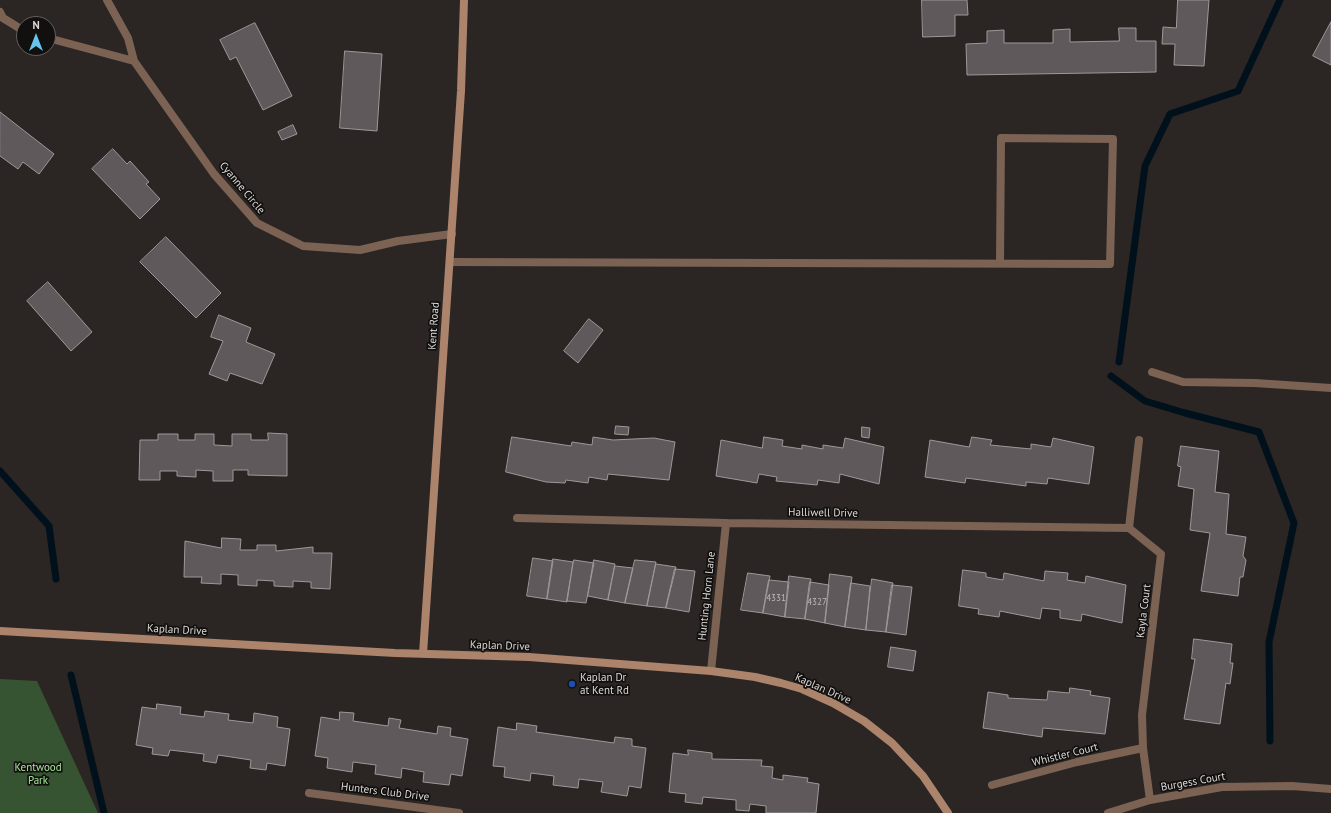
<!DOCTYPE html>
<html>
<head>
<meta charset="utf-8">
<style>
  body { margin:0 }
  #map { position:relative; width:1331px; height:813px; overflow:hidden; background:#2b2624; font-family:"PT Sans",sans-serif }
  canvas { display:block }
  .north { position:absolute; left:16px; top:16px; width:40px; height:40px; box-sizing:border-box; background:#12100e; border:1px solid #63605e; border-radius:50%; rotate:0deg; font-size:11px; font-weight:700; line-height:16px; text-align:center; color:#dcd9d7 }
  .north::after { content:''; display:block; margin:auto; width:14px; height:18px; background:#65c5ee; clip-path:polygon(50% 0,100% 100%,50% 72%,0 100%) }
</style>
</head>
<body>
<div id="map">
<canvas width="1331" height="813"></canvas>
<div class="north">N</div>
</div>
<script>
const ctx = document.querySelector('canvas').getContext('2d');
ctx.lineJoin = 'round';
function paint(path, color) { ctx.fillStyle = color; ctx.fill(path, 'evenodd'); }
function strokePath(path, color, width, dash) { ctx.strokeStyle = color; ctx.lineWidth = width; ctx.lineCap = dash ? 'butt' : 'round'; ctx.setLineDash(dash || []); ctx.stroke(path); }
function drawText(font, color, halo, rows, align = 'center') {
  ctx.font = font + ' "PT Sans",sans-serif'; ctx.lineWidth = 3.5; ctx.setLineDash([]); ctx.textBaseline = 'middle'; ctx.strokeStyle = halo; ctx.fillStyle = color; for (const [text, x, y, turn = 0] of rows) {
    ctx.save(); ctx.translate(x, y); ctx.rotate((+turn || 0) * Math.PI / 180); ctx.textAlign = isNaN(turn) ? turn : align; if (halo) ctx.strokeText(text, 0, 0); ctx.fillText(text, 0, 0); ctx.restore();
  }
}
paint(new Path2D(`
  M0,679L37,681L98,813H0Z`), '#365431');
strokePath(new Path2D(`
  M1119,362L1145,166L1170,114L1238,91L1280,0
  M1111,376L1145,401L1185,413L1259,432L1294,523L1269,642L1270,741
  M0,471L49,526L56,579
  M71,675L104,813`), '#00111c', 7);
const building = new Path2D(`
  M922,0H967L968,15H955V36L923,37Z
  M1178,0H1209L1204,66L1174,65L1175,44H1162L1163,27L1176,28Z
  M1331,22V65L1313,56Z
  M255,23L292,96L263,110L236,57L230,60L220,40Z
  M1119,28H1136V41H1156V72L967,75L966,44L987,43V31L1004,30V43H1053V30L1070,29V42L1119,41Z
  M345,51L382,54L377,131L340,128Z
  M0,112L54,154L39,174L23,162L18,169L0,156Z
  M293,125L297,134L282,140L278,132Z
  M113,149L127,164L130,161L149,182L146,184L160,199L140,219L92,169Z
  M166,237L221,293L196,318L140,262Z
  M48,282L92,332L71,351L27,301Z
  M219,315L251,328L246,342L275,354L262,384L230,373L227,381L209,374L223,341L211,337Z
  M589,319L603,330L578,363L564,351Z
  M616,426L629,427L628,435L615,434Z
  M862,427L870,428L869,438L862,437Z
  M268,433L287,434V476L248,475V470H233V481H213V471L196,470V477L177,476V471H160V480H139L140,440H158V434H178V440H195V434H214V445L232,446V434H251V440H268Z
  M512,437L571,446L572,442L592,445L593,437L613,440L654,438L675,442L669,480L608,474L607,480L589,477L588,483L566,480L565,483L546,482L506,472Z
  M764,437L783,440L782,446L802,449V445L823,449V445L843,448L845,438L884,447L879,484L840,474L839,483L818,480L817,485L776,481L777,477L759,474L757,483L716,476L721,440L762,448Z
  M972,437L992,440L990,445L1031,449V444L1051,447L1053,438L1094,447L1089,484L1048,478L1047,484L1026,482V486L966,478L965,483L925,477L930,440L969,447Z
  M1181,446L1219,451L1215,492L1229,494L1226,534L1246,537L1243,556L1246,560L1243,577H1240L1238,596L1201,591L1210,533L1190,530L1194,489L1178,486L1181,467L1178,466Z
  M222,538L241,539L240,550H257V545H276V551L313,547V553H332L330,589L311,588V582L293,581V587L274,586V581L257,580V586L238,585V575L221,574V584L201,583L202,577H184L185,541L221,548Z
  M533,558L553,561L547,599L527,596Z
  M553,559L573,562L567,602L547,599Z
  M574,560L594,563L586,603L567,601Z
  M594,560L615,564L608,600L588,596Z
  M635,560L656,562L647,606L625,603Z
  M656,564L676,567L666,608L647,606Z
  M615,566L633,568L625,603L608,600Z
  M675,569L695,571L689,612L666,608Z
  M963,570L986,573V577L1003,580L1004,573L1044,581L1045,571L1068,573L1067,580L1085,583L1086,576L1126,585L1122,623L1082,614L1081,621L1060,618V610L1042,608L1040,619L1000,611L999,617L978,614L979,609L959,606Z
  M748,573L770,576L763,613L741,610Z
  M830,574L852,577L845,627L825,623Z
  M789,576L811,579L805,619L785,617Z
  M872,579L893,583L886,632L866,630Z
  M769,580L789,582L785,617L763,613Z
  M810,582L829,585L825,623L805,619Z
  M851,583L870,586L866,630L845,627Z
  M892,585L912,587L906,635L886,632Z
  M1194,639L1232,644L1230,663H1233L1230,684L1226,683L1220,724L1184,719L1195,659H1192Z
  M891,647L916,651L913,671L888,667Z
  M1070,688L1091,691L1090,695L1110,698L1105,734L1043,728L1042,737L983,728L988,692L1008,695V698L1047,700L1048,691L1069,693Z
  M157,704L181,707L180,714L204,717L205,711L229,714L228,720L253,723L254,713L278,717L277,727L290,729L285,766L267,763L266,770L250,768L251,760L218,755L216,763L203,761L204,754L170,750L168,756L152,754L153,748L136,745L142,707L156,709Z
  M340,712L354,713L353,721L388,726L389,718L401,720L399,728L437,734L438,726L451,728L450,736L468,739L462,776L451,774L449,785L423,782L424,772L402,768L401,778L375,774L376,765L353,762L352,772L327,768L328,758L315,756L321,717L339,720Z
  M517,723L537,726L536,732L614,743L615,737L632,739V746L646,748L641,788L629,786L627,796L601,792L603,782L579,779L578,788L553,785L554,776L531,773L530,781L504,777L505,767L493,766L498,727L516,730Z
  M688,750L712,753V759L762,760L761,766L773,767L772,778L783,780V775L808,778L807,782L819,784L816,813H766V806L750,804L749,811L736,810V800L703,797L702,804L685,802L686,794L669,792L673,753L688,755Z`);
paint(building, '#5f595b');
strokePath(building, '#9e989a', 1);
strokePath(new Path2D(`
  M450,262L1110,264L1113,139L1001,138L1000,263
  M1152,372L1183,382L1255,383L1331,388
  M992,785L1077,762L1143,748`), '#7c6253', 8);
strokePath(new Path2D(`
  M107,0L128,38L134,61L214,174L257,223L303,246L360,250L398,241L452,234
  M0,12L3,18L24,31
  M48,38L134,61
  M1139,440L1129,528L1161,554L1142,715L1143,748L1150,800
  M517,518L726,523L1129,528
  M711,671L726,523
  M309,793L459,813
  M1108,813L1150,800L1222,787L1292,786L1331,789`), '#7c6253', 8);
strokePath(new Path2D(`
  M0,631L395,653L529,657L711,671L755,677L781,683L802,689L833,703L864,721L892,743L923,776L948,813
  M423,654L461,91L464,0`), '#ac836b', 8);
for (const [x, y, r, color] of [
  [572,684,4,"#1a4fb4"]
]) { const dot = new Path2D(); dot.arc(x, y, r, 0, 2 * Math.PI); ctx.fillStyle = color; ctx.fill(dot); strokePath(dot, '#12100e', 1.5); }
drawText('9px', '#bdb9b8', null, [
  ["4331",776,598],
  ["4327",817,602]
]);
drawText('11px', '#dcd9d7', '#12100e', [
  ["Cyanne Circle",242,188,50],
  ["Kent Road",434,326,-86],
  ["Halliwell Drive",823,513,1],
  ["Hunting Horn Lane",707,596,-84],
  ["Kayla Court",1144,611,-83],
  ["Kaplan Drive",177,630,3],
  ["Kaplan Drive",500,646,2],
  ["Kaplan Drive",823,689,24],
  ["Whistler Court",1065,755,-14],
  ["Burgess Court",1193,782,-10],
  ["Hunters Club Drive",385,792,7]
]);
drawText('11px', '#dcd9d7', '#12100e', [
  ["Kaplan Dr",580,678],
  ["at Kent Rd",580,691]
], 'left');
drawText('11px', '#a4e59a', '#12100e', [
  ["Kentwood",38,768],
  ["Park",38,781]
]);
</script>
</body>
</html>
